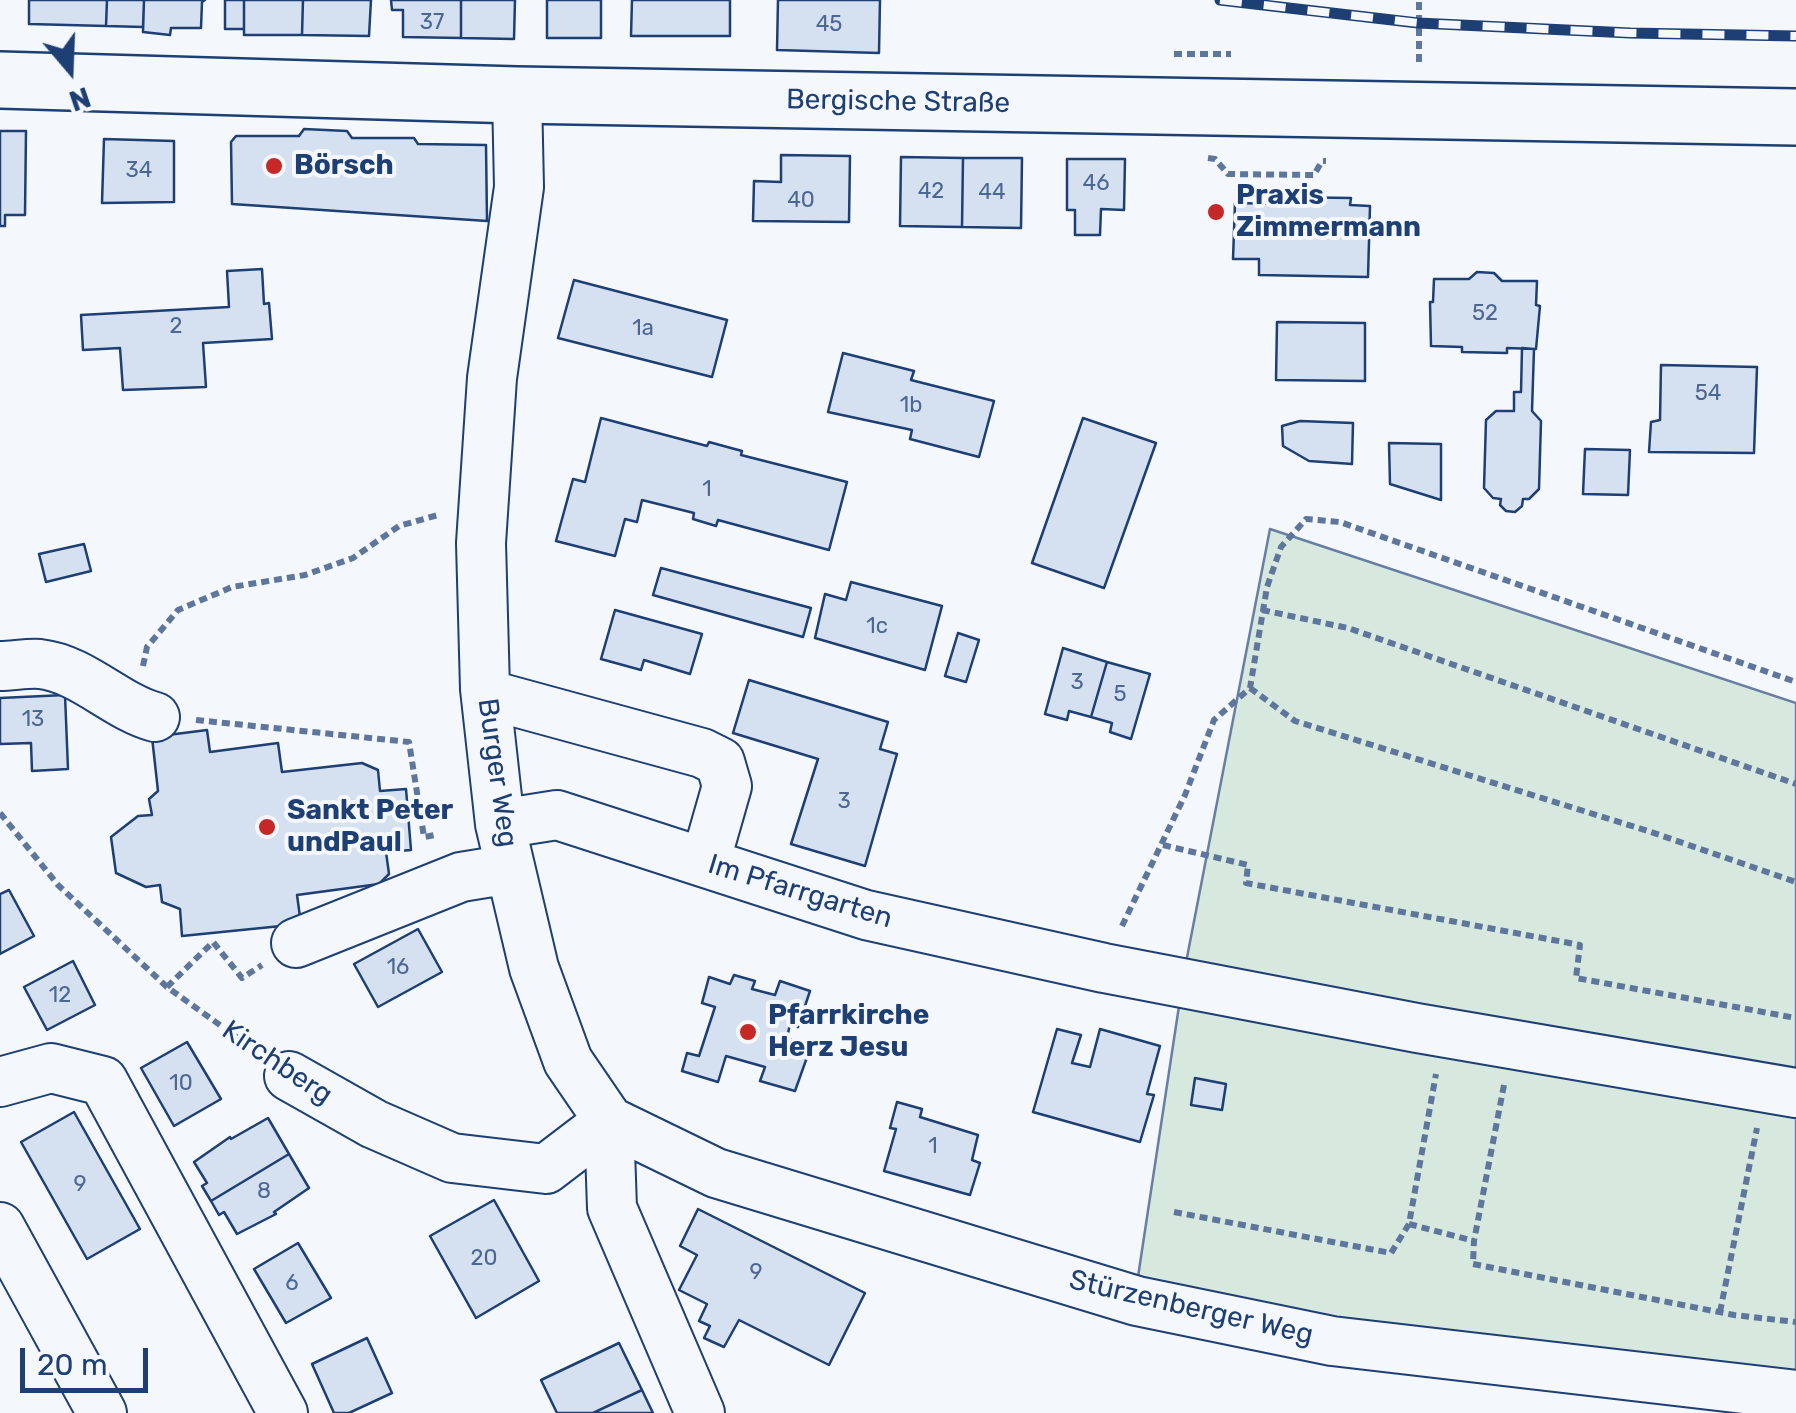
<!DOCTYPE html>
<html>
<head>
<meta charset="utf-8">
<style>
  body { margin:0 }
  #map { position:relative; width:1796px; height:1413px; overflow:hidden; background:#f4f7fb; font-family:Rubik,sans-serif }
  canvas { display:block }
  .north { position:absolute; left:20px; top:20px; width:100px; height:100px; -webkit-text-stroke:8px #f4f7fb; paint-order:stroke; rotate:161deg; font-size:28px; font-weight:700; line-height:40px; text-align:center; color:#1d3f73 }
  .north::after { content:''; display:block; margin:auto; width:35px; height:45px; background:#1d3f73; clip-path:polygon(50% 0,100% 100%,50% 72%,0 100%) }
  .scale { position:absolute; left:20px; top:1348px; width:128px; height:45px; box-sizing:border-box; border:5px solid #1d3f73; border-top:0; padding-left:12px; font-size:30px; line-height:35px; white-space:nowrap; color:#1d3f73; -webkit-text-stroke:8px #f4f7fb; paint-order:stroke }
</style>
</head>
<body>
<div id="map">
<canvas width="1796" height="1413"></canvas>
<div class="north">N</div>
<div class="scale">20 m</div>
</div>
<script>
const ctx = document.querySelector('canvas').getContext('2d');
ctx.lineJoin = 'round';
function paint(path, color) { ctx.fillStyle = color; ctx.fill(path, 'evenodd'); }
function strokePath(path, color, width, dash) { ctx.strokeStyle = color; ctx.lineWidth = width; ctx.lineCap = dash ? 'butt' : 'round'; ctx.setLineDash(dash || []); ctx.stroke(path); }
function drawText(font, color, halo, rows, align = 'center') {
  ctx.font = font + ' Rubik,sans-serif'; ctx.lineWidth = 8; ctx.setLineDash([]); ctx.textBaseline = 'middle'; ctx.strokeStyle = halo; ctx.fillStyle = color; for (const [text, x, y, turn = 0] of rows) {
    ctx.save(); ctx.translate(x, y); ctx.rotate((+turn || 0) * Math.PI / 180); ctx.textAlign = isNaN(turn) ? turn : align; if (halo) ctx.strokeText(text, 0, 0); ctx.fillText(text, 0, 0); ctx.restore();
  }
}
const green = new Path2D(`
  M1270,529L1796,703V1381L1136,1290L1184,973Z`);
paint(green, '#d7e8df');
strokePath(green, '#687fa3', 2.5);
const building = new Path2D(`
  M29,0H107L106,26L29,24Z
  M107,0H144L143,27L106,26Z
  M144,0H205L202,2L201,28H171L170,35L143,32Z
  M225,0H244V29H225Z
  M244,0H303L302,35H244Z
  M303,0H371L369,36L302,35Z
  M391,0H461V38L403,37V10H392Z
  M461,0H515L514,39L461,38Z
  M547,0H601V38H547Z
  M632,0H730V36H631Z
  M778,0H880L879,53L777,50Z
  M304,129L347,131L352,138H414L418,144L486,145L487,221L232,204L231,142L236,136H299Z
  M0,131H26L25,215H5V226H0Z
  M104,139L174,141V202L102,203Z
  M781,155L850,156L849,222L753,221L754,181L781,182Z
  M901,157L963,158L962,227L900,226Z
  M963,158H1022L1021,228L962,227Z
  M1067,159H1125L1124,210L1101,209L1100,235H1075V210H1067Z
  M1281,197L1351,198L1350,205L1370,206L1368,277L1259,275V259H1233L1235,203L1280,204Z
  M262,269L264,304L269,303L272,339L203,343L206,387L123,390L120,348L83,350L81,315L229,307L227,271Z
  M1477,272L1494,273L1502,281H1537L1536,305L1540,306L1536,349L1507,348V353L1462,352V347L1431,346L1430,302H1433L1434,279H1469Z
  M574,280L727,320L712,377L558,338Z
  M1277,322L1365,323V381L1276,380Z
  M1522,348L1534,349L1532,411L1541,421L1539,489L1529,499H1523L1522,506L1515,512L1506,511L1500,505L1501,499L1493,498L1484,488L1486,420L1496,411H1514V392H1521Z
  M843,353L914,371L911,380L994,401L979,457L910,439L912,430L828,412Z
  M1661,365L1757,367L1754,453L1649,452L1651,422L1660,420Z
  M601,418L707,446L709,442L742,451L741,455L847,482L829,550L718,520L716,526L693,519L694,513L642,500L637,522L625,519L615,556L556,541L573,479L585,482Z
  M1083,418L1156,443L1104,588L1032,563Z
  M1300,421L1353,423L1352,464L1309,461L1283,446L1282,426Z
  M1389,443L1441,444V500L1390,484Z
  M1585,449L1630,450L1628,495L1583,494Z
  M84,544L91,571L46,582L39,554Z
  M661,568L811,608L803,637L653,595Z
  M851,582L942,606L925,670L815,638L825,594L846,600Z
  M615,610L702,634L690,674L644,660L641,670L601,659Z
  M958,633L979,640L966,682L945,676Z
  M1063,648L1107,662L1091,717L1069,711L1067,720L1045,714Z
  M1107,662L1150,674L1131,739L1110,732L1112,723L1091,717Z
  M749,680L888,722L880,749L897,754L865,866L791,844L818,759L733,733Z
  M65,695L68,769L32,771L31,743L0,744V698Z
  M207,730L210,752L278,743L282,772L362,763L378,770L380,791L406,789L411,850L386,852L389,874L379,884L297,895L301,924L182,936L180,909L162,902L160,885L146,887L116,873L111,837L138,816L152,815L149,799L158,791L152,737Z
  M9,890L34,936L0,954V894Z
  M418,929L442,972L378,1007L354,964Z
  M73,961L95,1005L47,1030L24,987Z
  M734,975L755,981L752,989L775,995L780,981L810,991L798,1027L790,1024L787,1038L811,1046L795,1091L760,1081L765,1067L726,1056L718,1082L682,1071L687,1053L699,1056L715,1007L702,1003L709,977L730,984Z
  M1057,1029L1081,1035L1072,1063L1090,1067L1100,1029L1160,1046L1147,1094L1154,1095L1140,1142L1033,1112Z
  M187,1042L221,1099L174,1126L141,1068Z
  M1195,1078L1226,1084L1222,1110L1191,1105Z
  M897,1102L922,1109L920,1117L978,1135L972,1160L980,1163L970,1195L884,1171L896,1129L890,1128Z
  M74,1112L140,1229L87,1259L21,1142Z
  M268,1118L289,1154L211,1201L202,1186L207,1183L194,1162L230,1137L231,1139Z
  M289,1154L309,1188L274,1212L276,1214L237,1234L224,1212L219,1215L211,1201Z
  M494,1200L539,1281L476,1318L430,1236Z
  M698,1209L865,1293L829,1365L739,1320L724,1347L704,1338L710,1326L699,1321L707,1304L679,1290L697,1255L680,1246Z
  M298,1243L331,1298L286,1323L254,1269Z
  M367,1338L392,1393L349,1413H334L312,1364Z
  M619,1343L642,1390L593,1413H557L541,1380Z
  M642,1390L653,1413H593Z`);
paint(building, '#d5e0f0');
strokePath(building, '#1d3f73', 2.5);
const minor = new Path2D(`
  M517,95L519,187L492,378L481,543L485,689L500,824L534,968L568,1061L609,1121L612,1208L700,1413
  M0,666C13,666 27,663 40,664C83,669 115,706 155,717
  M486,694L702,753L720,762L727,786L705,863
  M500,824L557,815L866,915L1104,968L1417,1028L1796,1093
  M296,943L461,877L510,869
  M289,1076L374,1124L452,1158L546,1169L609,1121
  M0,1082L51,1068L103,1081L283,1413
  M609,1121L716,1173L1137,1301L1332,1341L1796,1395
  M0,1227L102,1413`);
const major = new Path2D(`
  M0,80L517,95L1796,117`);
strokePath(minor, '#1d3f73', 52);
strokePath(major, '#1d3f73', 60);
strokePath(new Path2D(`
  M1174,54H1231
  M1419,62V0
  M1208,158L1215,159L1228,174L1314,175L1322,161H1326
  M1262,610L1348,628L1796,784
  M143,666L147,647L178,610L232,587L305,575L353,558L399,526L438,515
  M1250,688L1295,721L1651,832L1796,882
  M196,720L409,742L424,837L435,835
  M0,813L58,885L167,987L256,1051
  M1163,845L1248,865L1246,883L1580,945L1576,978L1796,1018
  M1122,926L1185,795L1214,720L1250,688L1267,587L1281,547L1306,519L1340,522L1796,682
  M167,987L213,942L242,978L262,965
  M1504,1085L1474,1241L1473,1264L1734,1315L1796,1322
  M1174,1212L1391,1253L1409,1224L1436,1074
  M1409,1224L1474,1241
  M1720,1312L1757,1128`), '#5e769c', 6, [8, 5]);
strokePath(minor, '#f4f7fb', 48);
strokePath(major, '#f4f7fb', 55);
const rail = new Path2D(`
  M1220,0L1418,23L1630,33L1796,36`);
strokePath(rail, '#1d3f73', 11);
strokePath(rail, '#f4f7fb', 8, [22]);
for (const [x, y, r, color] of [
  [274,166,10,"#c62828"],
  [1216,212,10,"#c62828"],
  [267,827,10,"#c62828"],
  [748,1032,10,"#c62828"]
]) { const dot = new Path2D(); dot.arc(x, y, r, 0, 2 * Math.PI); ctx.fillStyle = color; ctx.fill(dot); strokePath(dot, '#f4f7fb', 4); }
drawText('22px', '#4b6792', null, [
  ["37",432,23],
  ["45",829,25],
  ["34",139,171],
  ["46",1096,184],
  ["42",931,192],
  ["44",992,193],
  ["40",801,201],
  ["52",1485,314],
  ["2",176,327],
  ["1a",643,329],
  ["54",1708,394],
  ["1b",911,406],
  ["1",707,490],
  ["1c",877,627],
  ["3",1077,683],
  ["5",1120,695],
  ["13",33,720],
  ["3",844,802],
  ["16",398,968],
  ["12",60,996],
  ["10",181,1084],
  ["1",933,1147],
  ["9",80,1185],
  ["8",264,1192],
  ["20",484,1259],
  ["9",756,1273],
  ["6",292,1284]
]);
drawText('28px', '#1d3f73', '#f4f7fb', [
  ["Bergische Straße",898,102,1],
  ["Burger Weg",497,773,82],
  ["Im Pfarrgarten",800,892,17],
  ["Kirchberg",277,1063,34],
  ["Stürzenberger Weg",1191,1308,13]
]);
drawText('bold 28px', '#1d3f73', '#f4f7fb', [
  ["Börsch",294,166],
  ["Praxis",1236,196],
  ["Zimmermann",1236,228],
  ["Sankt Peter",287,811],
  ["undPaul",287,843],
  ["Pfarrkirche",768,1016],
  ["Herz Jesu",768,1048]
], 'left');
</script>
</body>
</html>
